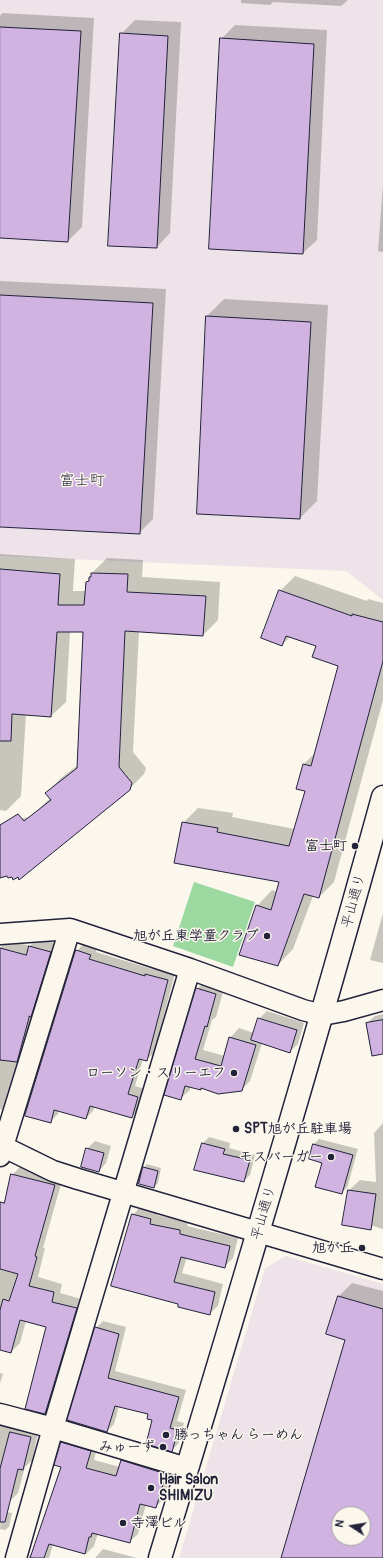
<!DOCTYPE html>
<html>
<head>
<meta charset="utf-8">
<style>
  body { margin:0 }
  #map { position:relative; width:383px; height:1558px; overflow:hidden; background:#fbf7ec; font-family:Pangolin,sans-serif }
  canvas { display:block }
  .north { position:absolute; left:331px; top:1506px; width:40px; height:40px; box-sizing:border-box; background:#fbf7ec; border:1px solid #a4a2a5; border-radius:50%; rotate:282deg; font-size:11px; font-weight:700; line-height:16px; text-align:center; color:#22223b }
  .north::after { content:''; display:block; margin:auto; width:14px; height:18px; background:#22223b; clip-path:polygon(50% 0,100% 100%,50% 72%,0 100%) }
</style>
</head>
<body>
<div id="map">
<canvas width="383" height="1558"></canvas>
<div class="north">N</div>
</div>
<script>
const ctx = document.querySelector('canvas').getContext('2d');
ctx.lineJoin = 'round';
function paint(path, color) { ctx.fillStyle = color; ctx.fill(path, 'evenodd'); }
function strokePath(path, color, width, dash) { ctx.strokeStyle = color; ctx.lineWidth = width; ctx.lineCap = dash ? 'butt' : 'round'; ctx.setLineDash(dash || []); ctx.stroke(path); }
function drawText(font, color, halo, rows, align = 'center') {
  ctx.font = font + ' Pangolin,"Klee One",sans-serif'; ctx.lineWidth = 3; ctx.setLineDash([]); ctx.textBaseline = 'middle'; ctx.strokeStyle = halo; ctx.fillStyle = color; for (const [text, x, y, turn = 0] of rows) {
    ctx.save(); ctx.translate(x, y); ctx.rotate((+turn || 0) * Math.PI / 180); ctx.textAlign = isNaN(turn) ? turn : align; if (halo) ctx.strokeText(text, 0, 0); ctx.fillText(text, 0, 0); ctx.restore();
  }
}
paint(new Path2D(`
  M0,0H383V600L346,571L0,556Z
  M286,1256L383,1284V1558H179L265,1268ZM339,1514H363V1538H339Z`), '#eee3e8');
paint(new Path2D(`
  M194,882L255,902L233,967L173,946Z`), '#9cd9a1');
paint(new Path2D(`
  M241,0H348L341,6L273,2L270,5L241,3Z
  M2,13L94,18L82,227L68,241L0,237V16Z
  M135,20L181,22L170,233L157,247L121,34Z
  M235,25L327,30L317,240L303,253L221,39Z
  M383,186V252L378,251Z
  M0,281L166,289L153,519L139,533L0,526Z
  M224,299L328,305L317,501L300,518L207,316Z
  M0,554L75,559L73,591H86L87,582L92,573L107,558L143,560L142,577L220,582L218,620L203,635L139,631L133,752L146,768L144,774L129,789L19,876L8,875L0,877V824L45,813L36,812L50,798L46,793L61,778L78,765L84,631H70L66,702L51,716L26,714L21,796L6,811L0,810Z
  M295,576L367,601L368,599L383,603V700L334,882L319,897L313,896L293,949L278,965L257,906L272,890L278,892L281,881L183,823L198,808L233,813L232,817L295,829L306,791L297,789L304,764L316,752L339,665L317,646L290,637L282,645L280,591Z
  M383,913V963L370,960Z
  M38,938L58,944L10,1102L2,1110L0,1109V948L8,940L30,946Z
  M84,943L97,948L96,952L152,969L153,968L175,973L154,1053L146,1060L143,1059L135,1086L145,1089L139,1110L131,1117L95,1106L93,1111L86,1118L59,1110L58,1114L50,1122L77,951Z
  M206,980L225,985L216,1017L212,1020L203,1050L225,1056L230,1038L239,1028L254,1033L259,1019L267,1011L304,1023L298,1044L290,1051L262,1043L250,1081L241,1090L202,1088L201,1089L191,1086L190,1090L180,1099L197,989Z
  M383,1014V1053L367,1023L375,1016Z
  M383,1123V1229L373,1226L370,1229L343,1224L349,1190L360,1180L376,1182L374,1133Z
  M209,1137L230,1143L229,1148L255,1155L250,1175L244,1181L196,1169L203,1143Z
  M319,1139L358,1149L347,1188L341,1193L323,1162L310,1158L314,1144Z
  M95,1141L111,1146L106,1163L99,1171L87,1149Z
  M147,1164L161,1168L158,1183L154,1187L144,1168Z
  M21,1166L63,1177L43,1248H45L38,1277L62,1284L60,1293L85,1300L54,1404L45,1413L47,1326L26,1321L20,1343L11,1352L0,1349V1212L3,1203L5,1200L12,1175Z
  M141,1206L159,1211L157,1215L188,1222L187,1226L238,1238L233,1258L224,1267L187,1257L182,1273L223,1284L218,1306L209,1314L180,1303L133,1215Z
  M352,1283L383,1291V1558H282L347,1339L338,1297ZM339,1514H363V1538H339Z
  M103,1321L126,1327L115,1371L186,1390L177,1421L184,1423L179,1443L172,1450L149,1414L119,1406L114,1424L107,1431L96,1328Z
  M0,1373L3,1374L0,1383Z
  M0,1417L39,1429L32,1460L25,1467L18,1493L10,1501L0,1499Z
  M70,1435L98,1443L94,1460L120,1467L121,1461L130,1453L173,1466L164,1499L155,1507L146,1504L138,1534L129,1542L98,1533L94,1546L86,1554L53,1545L49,1558H28L34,1550L62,1466V1443Z
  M1,1511L12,1513L9,1527L5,1530L0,1529Z
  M103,1549L137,1558H95Z`), '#0003');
const building = new Path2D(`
  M0,27L81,31L68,242L0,238Z
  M120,33L168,36L157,248L108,246Z
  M220,38L314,44L303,254L209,249Z
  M0,295L153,303L140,534L0,527Z
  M206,316L311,322L300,519L197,514Z
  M0,569L60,574L58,605H84L86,582L89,581V577H91V573L128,574L127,592L206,596L203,636L125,631L119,767L132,783L130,790L19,880L18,877L13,880L12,877L8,878L7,876L0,878V825L18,814L24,821L51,800L45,793L77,768L83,632H57L51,717L12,714L11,741H0Z
  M279,590L352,616V614L383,622V661L319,898L304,894L278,966L239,955L256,905L271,910L279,882L174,863L182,822L218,828L217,832L289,846L305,791L296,789L303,764L311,766L338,666L312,657L316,646L286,636L282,646L261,638Z
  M29,946L51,952L31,1017L29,1016V1018L17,1062L0,1060V948L26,955Z
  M76,950L91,955L89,959L145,976V974L168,980L147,1061L139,1059L128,1094L138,1097L132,1118L90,1106L86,1119L54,1110L51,1123L25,1116Z
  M196,988L216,994L207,1027L205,1026L195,1059L221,1066L229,1037L256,1045L242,1091L218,1094L201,1088V1090L185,1086L181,1100L164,1095Z
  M258,1018L297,1030L290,1053L251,1040Z
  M383,1020V1054L372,1056L366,1023Z
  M202,1143L225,1149L223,1154L250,1160L244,1182L194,1170Z
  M313,1144L353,1155L342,1194L315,1187L322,1163L309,1159Z
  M86,1148L104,1153L99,1172L81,1167Z
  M143,1167L158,1171L154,1188L139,1184Z
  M11,1174L55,1185L35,1256L37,1257L29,1286L54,1292L52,1302L77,1308L45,1414L25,1409L46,1327L20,1320L11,1353L0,1350V1310L3,1299L9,1301L18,1274L0,1269V1202L4,1203Z
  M348,1190L376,1194L371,1230L342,1225Z
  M132,1214L151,1219L150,1224L180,1230V1234L230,1246L225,1268L181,1257L174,1282L215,1292L210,1315L178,1307V1304L111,1286Z
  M338,1296L383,1309V1558H281L345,1340L326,1334ZM339,1514H363V1538H339Z
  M95,1327L119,1334L108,1378L179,1397L170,1428L178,1430L172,1452L146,1444L152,1420L147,1419L148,1414L115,1406L107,1432L67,1420Z
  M10,1432L31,1437L23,1470L18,1469L5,1522H0V1469Z
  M61,1442L91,1451L86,1468L116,1476L121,1460L166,1474L156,1508L140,1504L130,1543L92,1533L91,1537H89L85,1554L49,1544L44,1558H30L61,1467L54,1465Z`);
paint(building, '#d0b3e0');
strokePath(building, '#22223b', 1);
const minor = new Path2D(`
  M0,934L70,929L190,969L303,1010L322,1015L344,1011L383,1000
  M0,1145L53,1171L78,1179L383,1269
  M0,1156L70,929
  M0,1414L53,1428L187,1468
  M16,1558L53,1428L190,969`);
const major = new Path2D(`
  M160,1558C237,1305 313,1052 383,797`);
strokePath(minor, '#22223b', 23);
strokePath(major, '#22223b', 25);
strokePath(minor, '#fbf7ec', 20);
strokePath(major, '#fbf7ec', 22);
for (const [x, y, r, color] of [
  [355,846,4,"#22223b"],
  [267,936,4,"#22223b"],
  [234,1073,4,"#22223b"],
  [236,1129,4,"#22223b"],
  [331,1157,4,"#22223b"],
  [362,1248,4,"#22223b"],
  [166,1435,4,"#22223b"],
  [163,1447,4,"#22223b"],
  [151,1488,4,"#22223b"],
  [123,1523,4,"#22223b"]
]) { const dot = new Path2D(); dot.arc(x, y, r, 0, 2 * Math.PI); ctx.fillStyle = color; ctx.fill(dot); strokePath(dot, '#fbf7ec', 1.5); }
drawText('bold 14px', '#22223b', '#fbf7ec', [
  ["富士町",347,846],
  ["旭が丘東学童クラブ",259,936],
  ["ローソン・スリーエフ",226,1073],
  ["SPT旭が丘駐車場",244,1129,"left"],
  ["モスバーガー",323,1157],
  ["旭が丘",354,1248],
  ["勝っちゃん らーめん",174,1435,"left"],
  ["みゅーず",155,1447],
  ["Hair Salon",159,1480,"left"],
  ["SHIMIZU",159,1496,"left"],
  ["寺澤ビル",131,1523,"left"]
], 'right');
drawText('14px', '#22223b', '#fbf7ec', [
  ["平山通り",354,901,-75],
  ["平山通り",264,1213,-74]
]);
drawText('15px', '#22223b', '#fbf7ec', [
  ["富士町",82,481]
]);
</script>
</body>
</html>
